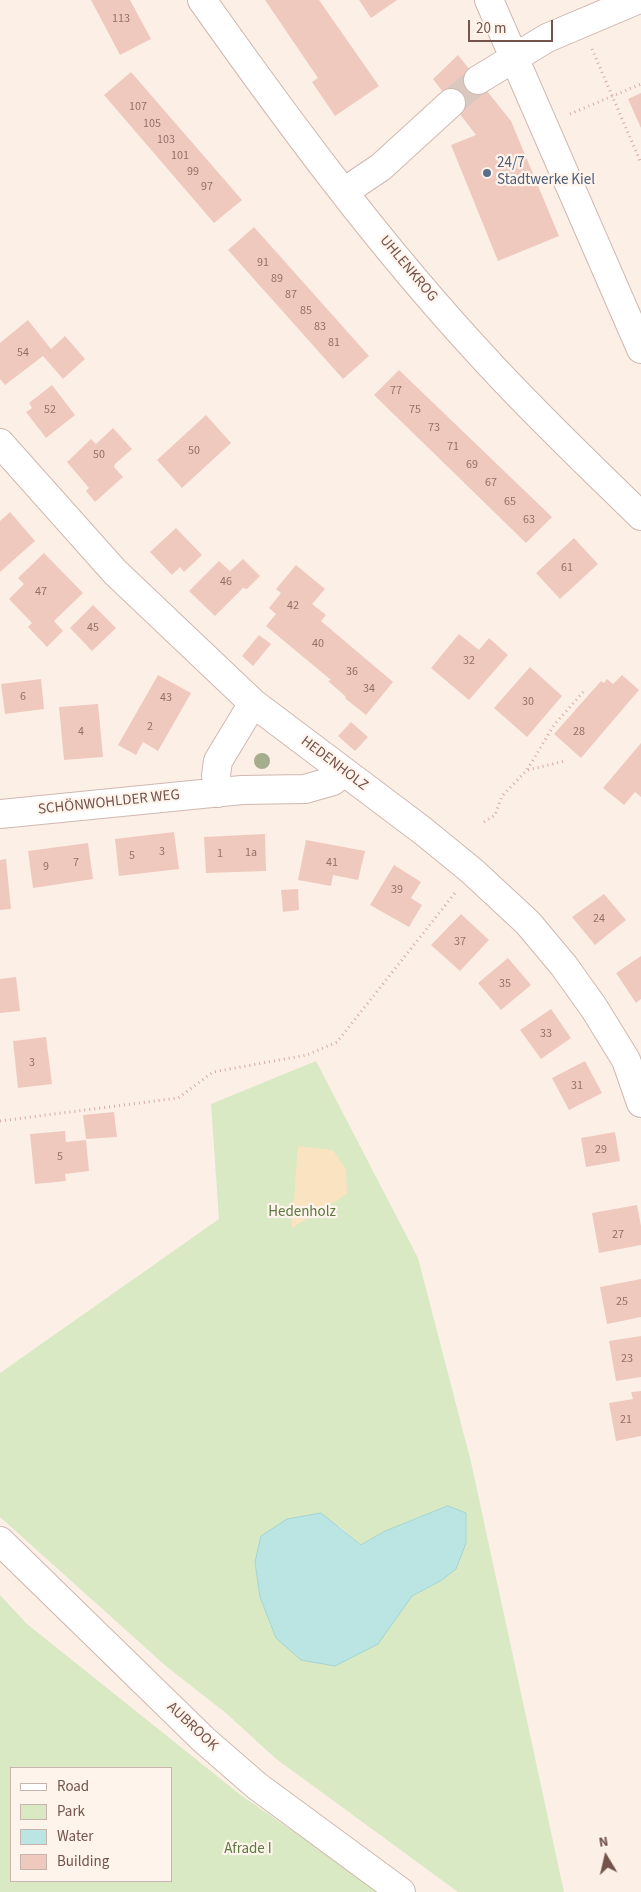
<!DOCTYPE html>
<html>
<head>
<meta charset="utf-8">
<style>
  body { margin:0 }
  #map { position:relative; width:641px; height:1892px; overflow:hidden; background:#fcefe6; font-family:"Source Sans 3",sans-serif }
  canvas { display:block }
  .legend { position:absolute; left:10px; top:1767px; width:162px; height:115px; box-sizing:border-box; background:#fef4ec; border:1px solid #c7b4ac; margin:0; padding:6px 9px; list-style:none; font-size:15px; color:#74534b }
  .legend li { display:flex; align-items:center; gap:10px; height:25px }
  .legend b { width:25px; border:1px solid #c7b4ac }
  .north { position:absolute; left:581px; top:1832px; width:50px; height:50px; -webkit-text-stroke:4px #fef4ec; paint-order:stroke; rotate:351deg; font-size:14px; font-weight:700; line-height:20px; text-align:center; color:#74534b }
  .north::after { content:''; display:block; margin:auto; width:18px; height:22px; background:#74534b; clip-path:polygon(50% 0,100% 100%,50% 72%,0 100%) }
  .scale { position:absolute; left:468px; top:20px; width:85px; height:22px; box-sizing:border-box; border:2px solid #74534b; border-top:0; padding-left:6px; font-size:15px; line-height:18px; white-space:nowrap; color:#74534b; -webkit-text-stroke:4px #fef4ec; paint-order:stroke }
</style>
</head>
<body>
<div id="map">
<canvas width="641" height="1892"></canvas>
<ul class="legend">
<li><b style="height:6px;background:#fff"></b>Road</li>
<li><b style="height:14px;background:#d9e9c4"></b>Park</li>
<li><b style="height:14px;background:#bbe5e3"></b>Water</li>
<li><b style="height:14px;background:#f0c9be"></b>Building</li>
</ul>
<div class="north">N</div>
<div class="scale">20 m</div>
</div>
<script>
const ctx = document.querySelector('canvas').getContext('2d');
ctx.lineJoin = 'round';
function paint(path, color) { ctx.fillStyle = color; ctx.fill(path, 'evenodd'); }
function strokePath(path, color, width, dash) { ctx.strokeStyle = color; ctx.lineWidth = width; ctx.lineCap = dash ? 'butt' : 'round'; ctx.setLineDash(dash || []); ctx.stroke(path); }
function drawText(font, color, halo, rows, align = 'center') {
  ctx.font = font + ' "Source Sans 3",sans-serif'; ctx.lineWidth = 4.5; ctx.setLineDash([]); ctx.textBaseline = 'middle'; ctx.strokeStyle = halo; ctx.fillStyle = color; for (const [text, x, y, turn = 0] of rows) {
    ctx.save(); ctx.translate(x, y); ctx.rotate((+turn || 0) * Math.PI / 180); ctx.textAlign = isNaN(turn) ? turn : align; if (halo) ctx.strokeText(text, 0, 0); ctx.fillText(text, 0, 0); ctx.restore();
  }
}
paint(new Path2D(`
  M316,1061L418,1258L471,1462L564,1892H458L275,1758L226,1713L167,1667L0,1517V1373L219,1219L211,1104ZM448,1506L442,1580L412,1596L395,1618L276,1638L260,1597L255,1562L339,1526L361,1545L383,1532Z
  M0,1595L27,1624L242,1796L382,1892H0ZM11,1768H171V1881H11Z`), '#d9e9c4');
paint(new Path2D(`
  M298,1146L333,1150L346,1170L347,1194L292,1228L291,1205L294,1199Z`), '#fae3c1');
const water = new Path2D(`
  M448,1506L466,1513V1543L456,1569L442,1580L412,1596L378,1644L335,1666L301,1660L276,1638L260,1597L255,1562L261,1536L287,1519L321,1513L361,1545L383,1532Z`);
paint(water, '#bbe5e3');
strokePath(water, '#a1d6d5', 1);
paint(new Path2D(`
  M91,0H130L151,39L120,55Z
  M265,0H319L379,86L335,116L312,82L318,78Z
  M359,0H397L371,18Z
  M458,55L511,121L559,236L498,261L451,145L476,135L433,79Z
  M131,72L242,200L214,223L104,95Z
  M641,93V128L628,99Z
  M254,227L369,356L343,379L228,250Z
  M28,320L51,349L65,336L85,359L63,379L43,356L5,385L0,379V343Z
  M399,370L552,517L526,543L374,395Z
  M52,385L75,415L46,438L26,412L32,408L29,403Z
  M206,415L231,443L182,488L157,460Z
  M113,428L132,449L115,464L114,467L123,477L95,502L86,491L89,488L67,462L91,439L96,444Z
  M10,512L35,541L0,572V521Z
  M176,528L202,555L184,572L180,567L172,575L150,552Z
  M574,538L598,564L560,599L536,573Z
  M44,553L83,593L54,621L63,631L47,647L28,627L32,623L9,599L24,584L18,578Z
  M243,559L260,576L247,589L243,588L215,616L189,591L219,561L230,571Z
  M296,565L325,589L312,604L326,615L321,621L393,682L366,715L346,699L345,696L328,681L331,680L266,626L276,614L269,608L281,593L276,589Z
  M93,605L116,628L92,651L70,628Z
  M459,634L479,650L489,638L508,655L469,700L431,668Z
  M259,635L271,644L253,666L242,656Z
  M530,667L562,696L527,737L494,708Z
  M158,675L191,693L158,751L143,742L136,755L118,745Z
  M622,675L639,690L581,758L554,734L601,681L604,683L607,679L613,684Z
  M41,679L44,709L5,714L1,684Z
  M98,704L103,757L64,760L59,707Z
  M351,722L368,737L355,751L338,736Z
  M641,743V797L635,792L624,805L603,788Z
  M174,832L179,869L119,876L115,839Z
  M265,834L266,871L206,873L204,837Z
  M306,840L365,851L358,880L333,875L331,886L298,880Z
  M88,843L93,879L33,888L28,851Z
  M6,859L11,909L0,910V860Z
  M394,865L421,882L411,898L422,905L409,927L370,905Z
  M298,889L299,910L283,912L281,890Z
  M604,894L626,920L595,945L572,917Z
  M461,914L489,940L460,971L431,945Z
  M641,956V999L636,1003L616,973Z
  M508,958L531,985L501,1010L478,983Z
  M16,977L20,1011L0,1013V979Z
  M551,1009L571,1038L541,1059L520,1030Z
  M46,1037L52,1084L18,1088L13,1041Z
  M585,1061L602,1093L569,1110L552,1078Z
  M114,1112L117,1137L86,1139L83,1115Z
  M65,1131L66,1142L86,1140L89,1171L65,1174L66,1181L35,1184L30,1134Z
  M615,1132L620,1161L586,1167L581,1138Z
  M637,1205L641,1226V1245L599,1253L592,1213Z
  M641,1279V1317L607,1324L600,1287Z
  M641,1336V1377L616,1381L609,1341Z
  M641,1391V1436L616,1441L609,1403L633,1399L631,1392Z`), '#f0c9be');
strokePath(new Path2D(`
  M451,103L478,80`), '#dac8bf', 28, [28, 14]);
const minor = new Path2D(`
  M202,0C289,123 380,246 483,357C533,412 588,464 641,516
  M489,0L641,349
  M478,80L547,38L637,0
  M344,192L381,167L451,103
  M0,443L115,572L253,703L423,831L472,871L528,923L564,966L594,1008L626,1060L641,1103
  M218,793L216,775L218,761L253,703
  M0,814L242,790L305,789L333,781L344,772
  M0,1541L204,1740L257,1786L401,1892`);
strokePath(minor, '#cfb8af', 30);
strokePath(new Path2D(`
  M592,49L641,163
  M570,114L641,84
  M528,770L565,761
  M484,822L495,815L502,796L527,770L554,725L584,691
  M0,1121L178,1098L213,1072L307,1055L337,1042L455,893`), '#d5aca1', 3, [1, 4]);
strokePath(minor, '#fff', 28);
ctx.fillStyle = '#a5ae8c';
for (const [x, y] of [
  [262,761]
]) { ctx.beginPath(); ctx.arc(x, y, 8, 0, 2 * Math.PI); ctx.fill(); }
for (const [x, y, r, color] of [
  [487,173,5,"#5c6f8a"]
]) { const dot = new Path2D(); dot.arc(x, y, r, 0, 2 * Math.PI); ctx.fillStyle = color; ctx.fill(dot); strokePath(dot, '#fef4ec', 2); }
drawText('12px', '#937068', null, [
  ["113",121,19],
  ["107",138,107],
  ["105",152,124],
  ["103",166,140],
  ["101",180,156],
  ["99",193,172],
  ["97",207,187],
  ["91",263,263],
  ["89",277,279],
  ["87",291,295],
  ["85",306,311],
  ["83",320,327],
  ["81",334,343],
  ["54",23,353],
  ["77",396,391],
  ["52",50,410],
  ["75",415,410],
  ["73",434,428],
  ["71",453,447],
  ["50",194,451],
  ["50",99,455],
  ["69",472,465],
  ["67",491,483],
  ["65",510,502],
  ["63",529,520],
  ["61",567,568],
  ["46",226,582],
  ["47",41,592],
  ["42",293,606],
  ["45",93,628],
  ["40",318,644],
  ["32",469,661],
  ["36",352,672],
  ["34",369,689],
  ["6",23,697],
  ["43",166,698],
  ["30",528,702],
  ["2",150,727],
  ["4",81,732],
  ["28",579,732],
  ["3",162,852],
  ["1a",251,853],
  ["1",220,854],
  ["5",132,856],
  ["7",76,863],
  ["41",332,863],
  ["9",46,867],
  ["39",397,890],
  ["24",599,919],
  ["37",460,942],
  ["35",505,984],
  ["33",546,1034],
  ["3",32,1063],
  ["31",577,1086],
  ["29",601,1150],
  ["5",60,1157],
  ["27",618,1235],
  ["25",622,1302],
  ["23",627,1359],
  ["21",626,1420]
]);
drawText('15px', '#4e5e75', '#fef4ec', [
  ["24/7",497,164],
  ["Stadtwerke Kiel",497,181]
], 'left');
drawText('15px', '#74534b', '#fef4ec', [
  ["UHLENKROG",408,269,50],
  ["HEDENHOLZ",334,764,37],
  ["SCHÖNWOHLDER WEG",109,803,-6],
  ["AUBROOK",192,1727,43]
]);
drawText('15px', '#5d7943', '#fef4ec', [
  ["Hedenholz",302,1213],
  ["Afrade I",248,1850]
]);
</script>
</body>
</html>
